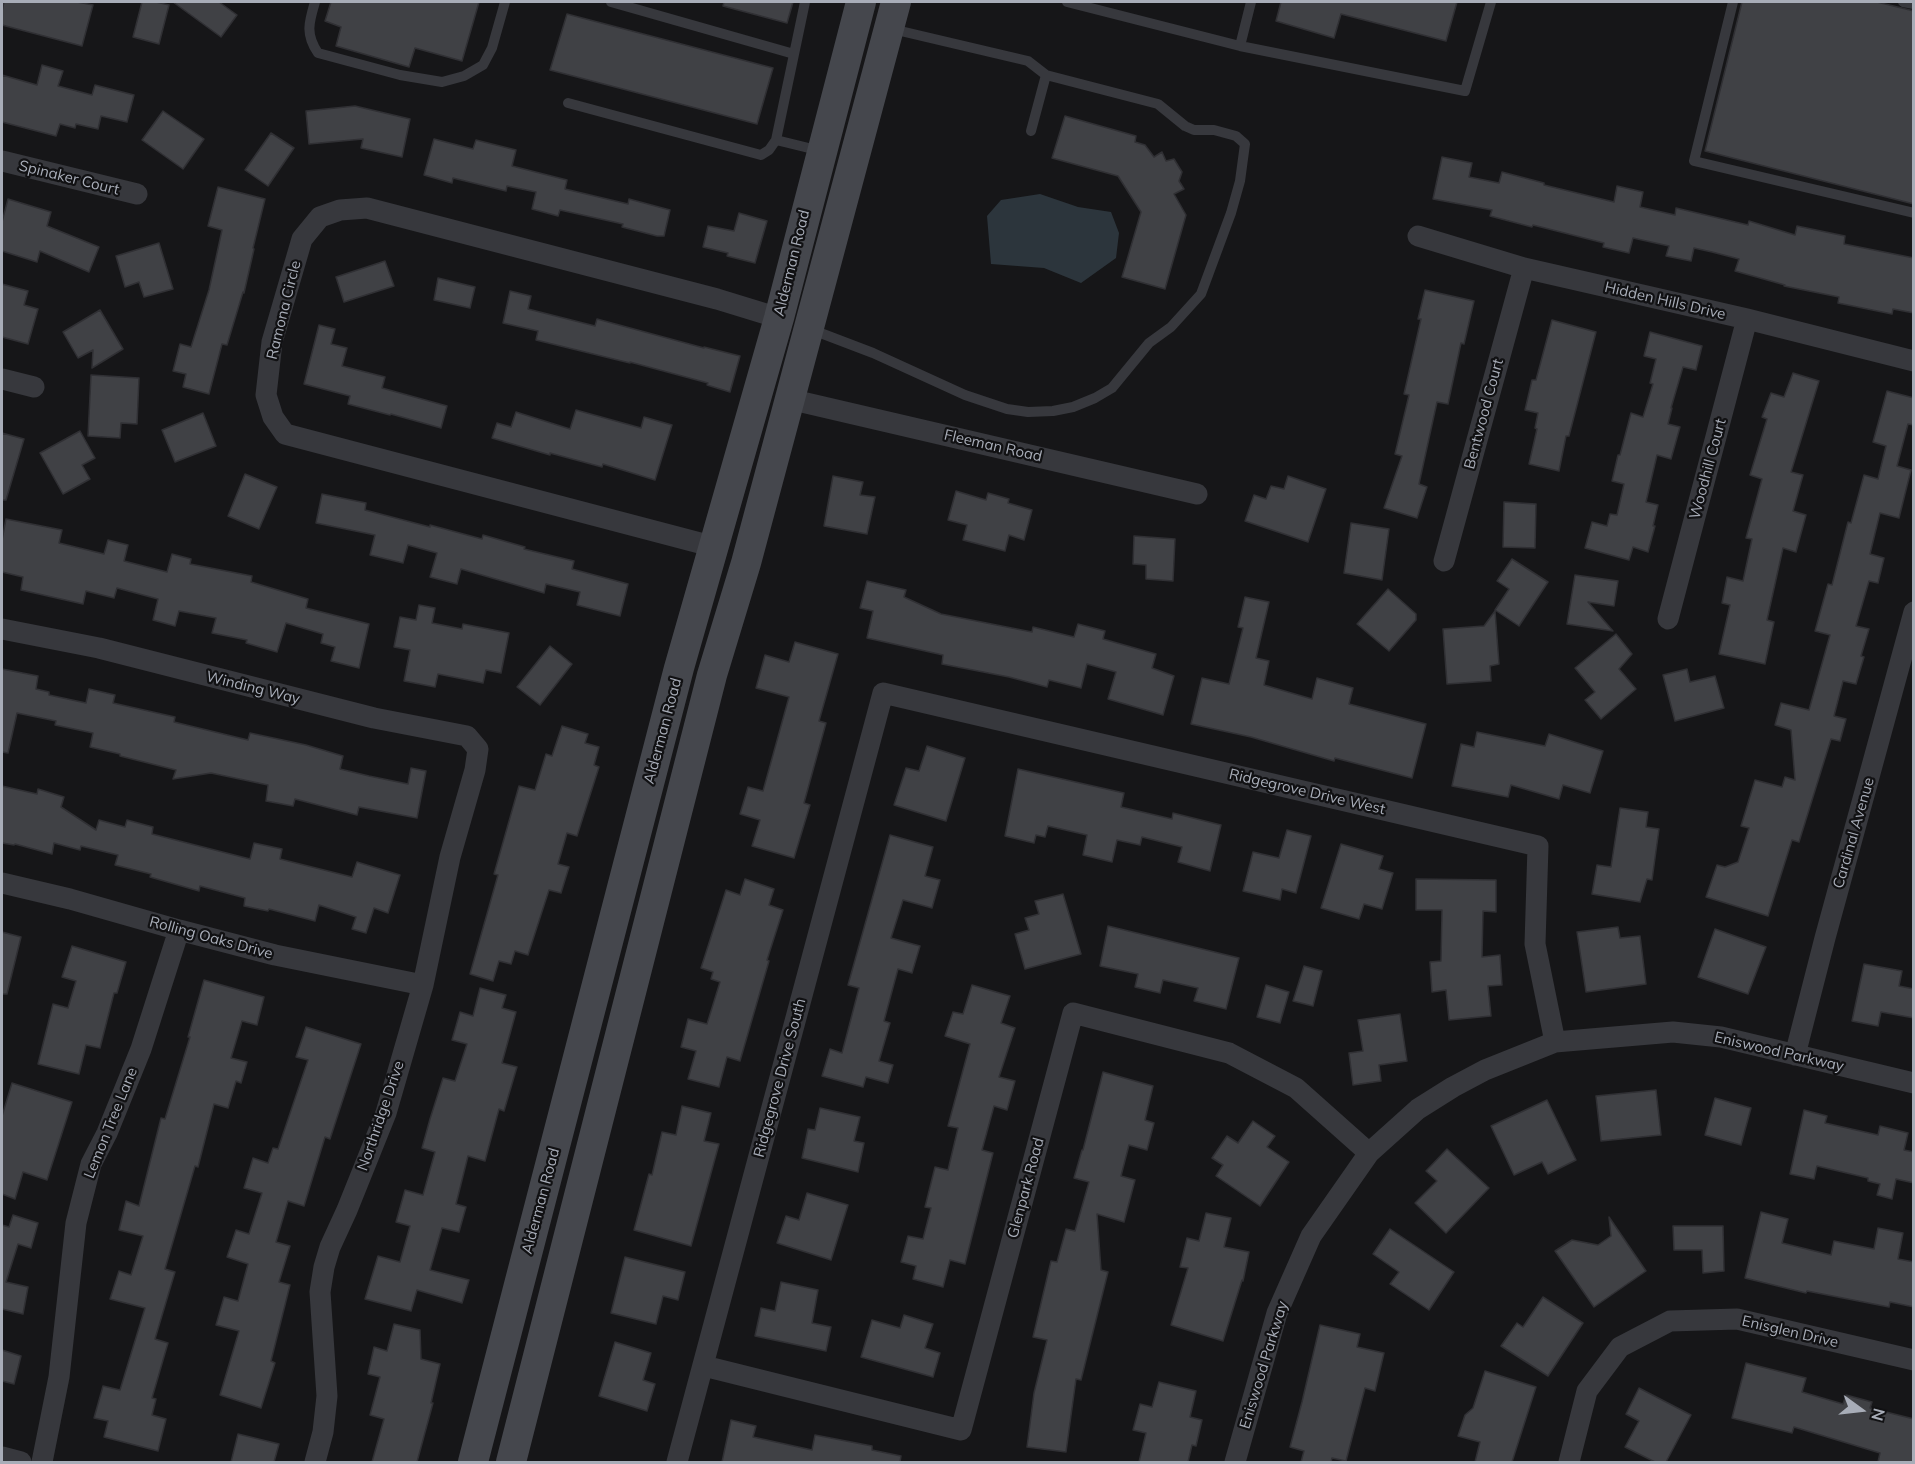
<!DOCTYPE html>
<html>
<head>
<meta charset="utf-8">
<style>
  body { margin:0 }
  #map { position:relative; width:1915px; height:1464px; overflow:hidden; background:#161618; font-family:Mulish,sans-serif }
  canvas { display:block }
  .frame { position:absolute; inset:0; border:3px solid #a8adb8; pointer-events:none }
  .north { position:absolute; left:1831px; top:1380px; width:60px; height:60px; -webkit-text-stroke:4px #111113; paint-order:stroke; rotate:105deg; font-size:16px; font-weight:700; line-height:24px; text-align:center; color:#a8adb8 }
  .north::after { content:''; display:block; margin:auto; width:21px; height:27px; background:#a8adb8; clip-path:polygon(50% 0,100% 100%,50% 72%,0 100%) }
</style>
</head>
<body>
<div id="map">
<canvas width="1915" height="1464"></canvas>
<div class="frame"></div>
<div class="north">N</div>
</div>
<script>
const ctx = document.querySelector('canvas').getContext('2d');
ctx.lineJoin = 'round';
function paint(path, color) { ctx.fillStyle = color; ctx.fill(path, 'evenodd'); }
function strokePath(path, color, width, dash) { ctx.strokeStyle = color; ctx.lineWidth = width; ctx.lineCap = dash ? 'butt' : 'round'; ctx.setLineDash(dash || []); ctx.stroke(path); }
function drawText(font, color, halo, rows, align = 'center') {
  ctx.font = font + ' Mulish,sans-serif'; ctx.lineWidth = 4.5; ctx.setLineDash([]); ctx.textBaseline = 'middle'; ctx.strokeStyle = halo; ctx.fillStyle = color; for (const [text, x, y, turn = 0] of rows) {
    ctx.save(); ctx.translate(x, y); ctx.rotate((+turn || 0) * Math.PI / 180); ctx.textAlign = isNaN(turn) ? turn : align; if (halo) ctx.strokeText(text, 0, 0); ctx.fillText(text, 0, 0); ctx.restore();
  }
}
paint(new Path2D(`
  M1040,194L1078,207L1111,212L1119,233L1116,258L1081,283L1044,268L991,264L987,216L1001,200Z`), '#2c353c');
const building = new Path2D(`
  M4,2H77L93,5L82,46L2,25V11Z
  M142,2H156L169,5L159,44L133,37Z
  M173,2H219L237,15L221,37Z
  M331,2H479L462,61L415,48L409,67L336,46L341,27L325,21Z
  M724,2H793L787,23L723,6Z
  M1281,2H1457L1446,41L1341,14L1334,38L1276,21Z
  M1742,2H1877L1914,11V204L1705,151Z
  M567,14L773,68L757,124L550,70Z
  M42,65L63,71L58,86L92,95L95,85L134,95L127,122L101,116L98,129L76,124L75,128L60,124L56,136L2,122V75L37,85Z
  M355,106L410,119L402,157L361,148L363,139L309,144L306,111Z
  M163,111L204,139L183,169L142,140Z
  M1065,116L1136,136L1135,142L1145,145L1154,157L1162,152L1166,161L1174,159L1182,172L1179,181L1184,189L1174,194L1186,215L1165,289L1122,277L1141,212L1118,176L1052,158Z
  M271,133L294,148L268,186L245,170Z
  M434,139L473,149L476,140L516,150L512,166L567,180L565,189L628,204L629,199L670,210L664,236H657L622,227L623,224L560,210L558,216L532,209L536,192L507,186L506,191L453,178L452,183L424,175Z
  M1442,157L1472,163L1469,177L1499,183L1502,172L1544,183V185L1614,202L1617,186L1643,192L1640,207L1675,215L1676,208L1748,225L1749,221L1795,235L1797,226L1845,236L1844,244L1914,258V313L1893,309L1892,314L1838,303L1839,297L1784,286L1785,285L1735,271L1739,259L1712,252L1694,248L1691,261L1666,256L1669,246L1633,238L1629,253L1603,247L1604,243L1533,225L1532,227L1490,216L1492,210L1433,199Z
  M218,187L265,199L253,248L254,249L244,293L243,292L227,345L222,344L209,394L183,387L186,374L173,371L180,344L191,347L209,290L222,230L208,226Z
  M8,199L51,212L47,226L99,247L89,272L40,251L37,262L2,251V222Z
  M739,213L767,221L755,263L727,256L728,253L703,247L708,226L734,231Z
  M159,243L173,289L144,297L139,282L125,287L116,256Z
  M385,261L394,286L344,302L336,277Z
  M438,278L475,287L470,308L434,300Z
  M2,284L28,291L24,305L38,309L28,344L2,337Z
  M1425,290L1474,301L1464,344L1461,343L1448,404L1437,402L1419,484L1427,487L1417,518L1384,508L1402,456L1395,454L1409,395L1404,394L1421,319H1418Z
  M510,291L531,296L528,309L595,326L597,319L704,348V347L740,356L730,392L707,385L708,383L630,362V363L536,340L538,331L503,323Z
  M100,310L123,349L92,368L93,350L78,358L63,332Z
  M1552,320L1596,332L1569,436H1566L1559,471L1529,464L1537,429L1535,428L1538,413L1525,410L1532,380H1536Z
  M319,325L335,329L331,344L347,348L342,366L385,377L382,388L447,406L441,428L391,414L390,415L348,404L350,396L304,384Z
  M1650,332L1702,346L1696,370L1683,367L1671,408H1672L1668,424L1680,427L1671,459L1657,455L1646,502L1658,505L1653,526H1655L1648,552L1633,547L1629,560L1585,548L1592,522L1607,526L1610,514L1617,515L1624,484L1612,481L1618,455H1620L1631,413L1643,417L1653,384L1650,383L1656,359L1644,356Z
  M1793,373L1819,381L1791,472L1803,475L1793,511L1806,515L1796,552L1783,548L1767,620L1774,622L1765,664L1719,654L1730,605L1722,603L1727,577L1743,581L1752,539L1746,538L1762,479L1750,475L1767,419L1762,417L1771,393L1784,397Z
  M91,375L139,378L137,424L121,423L120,438L88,436Z
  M1887,391L1914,398V425L1908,424L1897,466L1911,470L1899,518L1880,513L1870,554L1884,558L1878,583L1869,581L1856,626L1869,629L1861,656L1864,657L1856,684L1843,681L1834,716L1846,719L1840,741L1831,739L1799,842L1792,840L1768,916L1706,897L1717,865L1725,867L1738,862L1749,828L1741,826L1755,780L1782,787L1785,777L1795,780L1791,730L1775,725L1781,703L1809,710L1830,635L1815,631L1828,584L1832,585L1848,522L1851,523L1864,475L1878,479L1886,446L1873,442Z
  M576,410L641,428L644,417L672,425L655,480L603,464L602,467L550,453V455L492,438L497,423L511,427L516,412L570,429Z
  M203,413L216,446L175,462L162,430Z
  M80,431L95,458L82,465L90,479L63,494L40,453Z
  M2,433L24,439L6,500H2Z
  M245,474L277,487L259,529L228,516Z
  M833,476L863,482L860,495L875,497L867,534L824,526Z
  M1288,476L1326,489L1308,542L1245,521L1254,495L1266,499L1271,486L1284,489Z
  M956,491L986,500L988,493L1009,499L1008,503L1032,510L1024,540L1009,535L1005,551L963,540L967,525L948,520Z
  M322,494L366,503L365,510L430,527V525L482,539L483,535L525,547L524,549L574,561L572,569L628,584L620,616L577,605L580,592L546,584L544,593L461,569L457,584L430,577L437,553L408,545L403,563L370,555L375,535L316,523Z
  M1504,502L1536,504L1535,548L1503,547Z
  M6,519L62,530L59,543L104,554L108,540L128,545L124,561L167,572L172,554L191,559L190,564L252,576L251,582L308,599L306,608L369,624L359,668L331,661L335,647L321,643L323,634L286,623L277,652L246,643L247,640L212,633L216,618L179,611L175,626L153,620L158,599L117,588L114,598L86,591L83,604L21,590L23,577L2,572V540Z
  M1351,523L1389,529L1382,580L1344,573Z
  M1134,536L1175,539L1173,581L1146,579V565L1133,564Z
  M1512,559L1548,582L1519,626L1495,610L1509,589L1497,581Z
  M1575,575L1618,581L1614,606L1588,602L1613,631L1567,624Z
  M867,581L906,590L904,597L941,614L1032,632L1033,627L1074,637L1078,624L1105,631L1103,639L1156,654L1152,668L1174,676L1163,715L1108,699L1116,672L1087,664L1081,688L1049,680L1047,687L1009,677L942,664L943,655L867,638L873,611L860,608Z
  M1388,589L1416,614V620L1389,651L1357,624Z
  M1245,597L1269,602L1256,658L1269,661L1264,685L1312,699L1317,678L1353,688L1349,704L1426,724L1412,778L1335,758L1334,761L1251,737L1191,724L1202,678L1229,684L1243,628L1238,627Z
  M419,605L435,608L432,623L462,629L463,624L509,633L501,673L486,670L483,683L438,674L435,687L404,681L410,650L394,647L400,617L416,620Z
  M1495,611L1499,664L1490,666L1491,681L1447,684L1443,629L1484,626Z
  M1616,634L1632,654L1619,669L1636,689L1601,719L1585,700L1595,692L1575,668Z
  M795,642L838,654L819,721L826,723L804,803L810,805L794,858L752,846L760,820L740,814L748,787L763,791L789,697L756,688L765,655L789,662Z
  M550,646L572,664L540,705L517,687Z
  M2,669L38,676L36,689L49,692V695L86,703L89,689L115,695L113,703L175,717L174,722L248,740L250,733L306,745L343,756L340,769L369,776L408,784L411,768L426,771L417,818L359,807L357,815L295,799L293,806L266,801L268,785L211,773L173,779L176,770L120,756V754L90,747L93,733L55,725L56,721L17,713L8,753L2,752Z
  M1687,669L1690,682L1715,676L1724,708L1675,721L1663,675Z
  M562,726L588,734L585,743L599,747L594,765L599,767L577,836L567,833L558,864L569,867L561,893L549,890L528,955L515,951L511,964L499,961L493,981L470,974L498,875L494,874L519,786L535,790L546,754L552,756Z
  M1477,732L1545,746L1549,734L1603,751L1590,793L1563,785L1559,799L1511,785L1508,797L1452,786L1461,744L1474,747Z
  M927,746L965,758L946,821L894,805L906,768L919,771Z
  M1018,769L1124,793L1121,807L1172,819L1173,813L1221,825L1210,871L1178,862L1182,847L1142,837L1140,845L1117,840L1112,862L1083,855L1087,835L1048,826L1045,837L1036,835L1034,843L1005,836Z
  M2,786L37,794L38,789L64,797L61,807L96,830L99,820L125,827L127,820L153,827L152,834L250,859L254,843L282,849L280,859L352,877L357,862L400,875L388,913L374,908L366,933L352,929L356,917L319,905L315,921L269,909L268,911L244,906L245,898L200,886L199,891L150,877L151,874L115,865L118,855L81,846L80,850L54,843L52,854L15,844L14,845L2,843Z
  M1620,808L1648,812L1646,827L1659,829L1652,880L1647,879L1640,902L1592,894L1597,865L1611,867Z
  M1287,830L1311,836L1296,893L1282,889L1280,900L1243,891L1253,852L1279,858Z
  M890,835L933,847L925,876L940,880L932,908L903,900L891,938L920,946L912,973L898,969L884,1021L890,1023L879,1061L893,1065L888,1083L866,1077L863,1087L822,1076L830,1049L842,1053L859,988L848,985Z
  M1341,844L1383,856L1379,869L1393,873L1382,909L1364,904L1359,919L1321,908Z
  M745,879L774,889L769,905L783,910L767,960L769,961L740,1061L727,1057L719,1087L688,1079L696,1051L681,1047L688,1019L707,1024L720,982L711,979L713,972L701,968L726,890L740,895Z
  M1416,879L1496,880V912L1483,911L1482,957L1500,955L1502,985L1488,986L1491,1016L1449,1020L1446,990L1432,992L1430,962L1441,961L1442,910H1416Z
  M1063,894L1081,954L1025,969L1015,934L1029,930L1025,918L1039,914L1035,901Z
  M1108,926L1239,958L1226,1009L1194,1001L1198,988L1163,980L1160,993L1135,987L1138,974L1100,966Z
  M1618,927L1620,938L1640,936L1646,984L1586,992L1577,932Z
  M1715,929L1766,947L1748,994L1698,977Z
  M2,932L21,937L7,994H2Z
  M72,946L126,962L117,993H114L100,1048L86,1045L79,1074L38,1064L53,1004L68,1008L76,981L62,977Z
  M1864,964L1902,971L1899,986L1914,989V1018L1881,1012L1878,1026L1852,1021Z
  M1304,966L1322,971L1313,1006L1293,1001Z
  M204,980L264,997L257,1025L242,1021L231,1058L247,1062L241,1083L236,1081L228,1108L214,1104L198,1167L195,1166L165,1269L175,1272L155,1339L168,1343L152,1398L156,1399L152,1415L166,1419L158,1451L104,1437L108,1421L94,1418L103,1386L120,1390L145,1308L110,1299L119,1271L131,1275L143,1236L119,1230L126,1201L139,1206L161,1118L165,1119L190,1037H188Z
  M972,985L1010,996L1001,1023L1015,1028L999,1077L1015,1081L1007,1110L994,1106L982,1150L993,1153L965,1264L950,1260L943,1287L913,1279L916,1266L901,1262L908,1236L923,1239L931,1208L925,1207L935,1167L948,1170L958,1128L948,1126L970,1044L945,1036L953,1012L963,1014Z
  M1266,985L1289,992L1280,1023L1257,1017Z
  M480,988L506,995L502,1008L516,1012L502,1063L517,1067L504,1111L499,1109L485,1161L468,1156L456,1204L466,1207L459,1232L442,1228L430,1270L469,1280L462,1303L417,1290L411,1311L365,1299L378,1256L400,1262L410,1226L396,1222L405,1190L423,1195L435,1152L422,1148L430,1119L443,1078L455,1081L467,1044L452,1040L460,1012L473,1016Z
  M1400,1014L1407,1061L1379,1065L1381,1081L1353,1085L1349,1053L1363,1051L1358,1020Z
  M306,1027L361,1044L330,1139L325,1137L304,1206L288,1201L276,1242L290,1246L279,1282L290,1285L271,1361L275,1363L261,1408L220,1395L239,1331L216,1325L224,1297L238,1301L248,1264L227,1257L236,1230L249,1234L262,1193L244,1188L253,1158L268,1163L273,1148L278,1149L308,1060L296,1057Z
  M1103,1072L1153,1086L1145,1120L1154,1123L1147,1150L1129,1145L1121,1176L1135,1180L1124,1222L1097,1214L1101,1270L1108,1272L1081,1380L1076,1379L1066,1452L1027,1447L1034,1393L1047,1340L1033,1337L1051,1261L1057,1262L1066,1229L1075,1231L1089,1182L1074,1178L1082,1150H1083Z
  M12,1083L72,1102L47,1180L23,1172L15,1199L2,1194V1116Z
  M1656,1090L1661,1135L1601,1141L1596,1096Z
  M1715,1098L1751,1108L1741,1145L1705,1135Z
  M1547,1100L1576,1160L1548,1174L1542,1162L1514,1175L1491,1126Z
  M682,1106L711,1113L704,1141L719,1144L691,1246L634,1230L649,1174L652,1175L662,1132L676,1135Z
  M820,1108L860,1117L854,1141L864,1143L858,1172L802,1158L808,1129L815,1130Z
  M1804,1110L1827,1116L1825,1123L1878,1135L1880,1126L1908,1133L1904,1150L1914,1152V1183L1896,1179L1892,1199L1877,1195L1880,1184L1868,1181V1178L1817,1166L1814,1179L1790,1174Z
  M1253,1121L1275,1136L1267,1147L1289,1162L1260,1206L1216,1176L1223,1165L1212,1158L1227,1136L1238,1143Z
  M1447,1149L1489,1188L1446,1233L1415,1203L1437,1181L1426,1171Z
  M807,1193L848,1205L831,1260L777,1243L786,1216L799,1220Z
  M1761,1212L1788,1219L1782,1243L1831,1255L1834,1241L1874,1249L1878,1228L1903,1233L1898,1259L1914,1262V1307L1890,1302L1889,1307L1807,1291L1806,1293L1745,1278Z
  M1206,1213L1231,1218L1224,1247L1249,1252L1243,1281L1242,1280L1223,1341L1171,1325L1188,1268L1180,1267L1187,1238L1199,1241Z
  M13,1215L38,1223L31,1248L18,1244L6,1282L28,1287L23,1314L2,1309V1225L9,1227Z
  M1609,1217L1646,1271L1594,1307L1555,1251L1572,1240L1598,1245L1611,1236Z
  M1673,1226H1723L1724,1271L1703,1273L1702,1250H1674Z
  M1390,1229L1454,1272L1429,1310L1390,1284L1399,1272L1373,1254Z
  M625,1257L685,1272L678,1300L663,1296L656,1324L611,1313Z
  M781,1282L818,1290L812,1323L831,1327L826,1351L755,1336L761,1308L775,1311Z
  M1543,1297L1583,1323L1548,1376L1501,1346L1517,1323L1523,1327Z
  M904,1315L933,1324L925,1348L940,1353L933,1377L861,1357L872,1320L900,1328Z
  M394,1324L420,1330L421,1359L440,1364L431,1403H433L417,1462H372L384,1419L370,1415L380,1377L368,1374L374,1347L387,1351Z
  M1320,1325L1360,1334L1357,1347L1384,1353L1375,1391L1365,1388L1346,1461L1332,1458L1331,1462H1301L1304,1451L1290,1447L1302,1402Z
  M615,1342L651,1353L643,1380L655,1384L647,1411L599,1396Z
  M2,1350L21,1356L14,1384L2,1381Z
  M1746,1363L1806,1378L1802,1392L1843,1404L1846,1395L1872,1402L1870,1408L1914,1419V1462H1878L1880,1453L1794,1427L1792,1433L1732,1418Z
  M1485,1371L1536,1387L1512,1462H1475L1480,1442L1458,1436L1465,1415L1473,1408Z
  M1159,1382L1196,1391L1190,1417L1202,1420L1196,1446L1192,1445L1188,1462H1139L1146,1433L1133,1430L1140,1404L1152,1407Z
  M1639,1388L1691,1415L1666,1462H1655L1625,1447L1639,1421L1626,1414Z
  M731,1420L756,1426L753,1437L812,1450L815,1435L872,1446V1450L901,1456L900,1462H722Z
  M238,1434L279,1444L274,1462H231Z`);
paint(building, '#404145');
strokePath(building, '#303034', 1.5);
strokePath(new Path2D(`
  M315,2C309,22 305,34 318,53L400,75L442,82L464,76L483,65L492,48L505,2
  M611,2L794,54
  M1067,2L1240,46L1465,91L1491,2
  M1733,2L1694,161L1914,213
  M1903,2L1914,4
  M892,29L1028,61L1046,75
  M1240,46L1251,2
  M568,103L761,155L769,150L776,140L805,2
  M776,140L821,151
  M810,329L873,353L965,395L1007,409L1028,412L1053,411L1073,407L1095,398L1112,388L1149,343L1171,327L1201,294L1231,213L1240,181L1245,144L1236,136L1214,130H1194L1185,126L1158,104L1046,75L1031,131`), '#37383d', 10);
strokePath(new Path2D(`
  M2,161L137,194
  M1418,236L1524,268L1747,319L1914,361
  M2,379L34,387
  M789,399L1197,494
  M715,547L285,434L273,417L266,395L272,342L302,239L320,217L340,210L367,208L717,299L779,318
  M1444,561L1524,268
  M1668,619L1747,319
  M2,629L99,648L374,718L467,736L478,749L475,770L450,857L423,985L386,1113L347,1210L330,1247L324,1267L320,1292L327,1396L323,1432L315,1462
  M2,883L70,899L179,930L275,955L423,985
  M1795,1055L1825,938L1914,612
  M704,1366L961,1430L1073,1013L1229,1053L1296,1088L1369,1153
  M2,1457L21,1462
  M42,1462L59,1377L76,1223L91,1164L107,1133L141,1049L179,930
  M677,1462L883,693L1538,846L1535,944L1555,1042
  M1235,1462L1277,1313L1311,1236L1369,1153L1418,1109L1453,1087L1485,1070L1555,1042L1673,1032L1721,1037L1914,1083
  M1569,1462L1587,1391L1620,1347L1670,1321L1737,1319L1914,1360`), '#37383d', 21);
strokePath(new Path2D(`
  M473,1462L679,668L779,318L861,2
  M511,1462L712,675L746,563L896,2`), '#45474d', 30);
drawText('15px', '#a8adb8', '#111113', [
  ["Spinaker Court",69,178,14],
  ["Alderman Road",792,263,-76],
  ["Hidden Hills Drive",1665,301,13],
  ["Ramona Circle",284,310,-76],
  ["Bentwood Court",1484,414,-75],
  ["Fleeman Road",993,446,13],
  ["Woodhill Court",1708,469,-75],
  ["Winding Way",253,688,14],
  ["Alderman Road",663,731,-75],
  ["Ridgegrove Drive West",1307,792,13],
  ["Cardinal Avenue",1854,833,-74],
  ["Rolling Oaks Drive",211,938,15],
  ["Eniswood Parkway",1779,1052,13],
  ["Ridgegrove Drive South",780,1078,-75],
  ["Northridge Drive",381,1116,-71],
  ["Lemon Tree Lane",111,1123,-68],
  ["Glenpark Road",1026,1188,-75],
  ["Alderman Road",541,1201,-75],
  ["Enisglen Drive",1790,1332,13],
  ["Eniswood Parkway",1264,1365,-73]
]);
</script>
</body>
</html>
